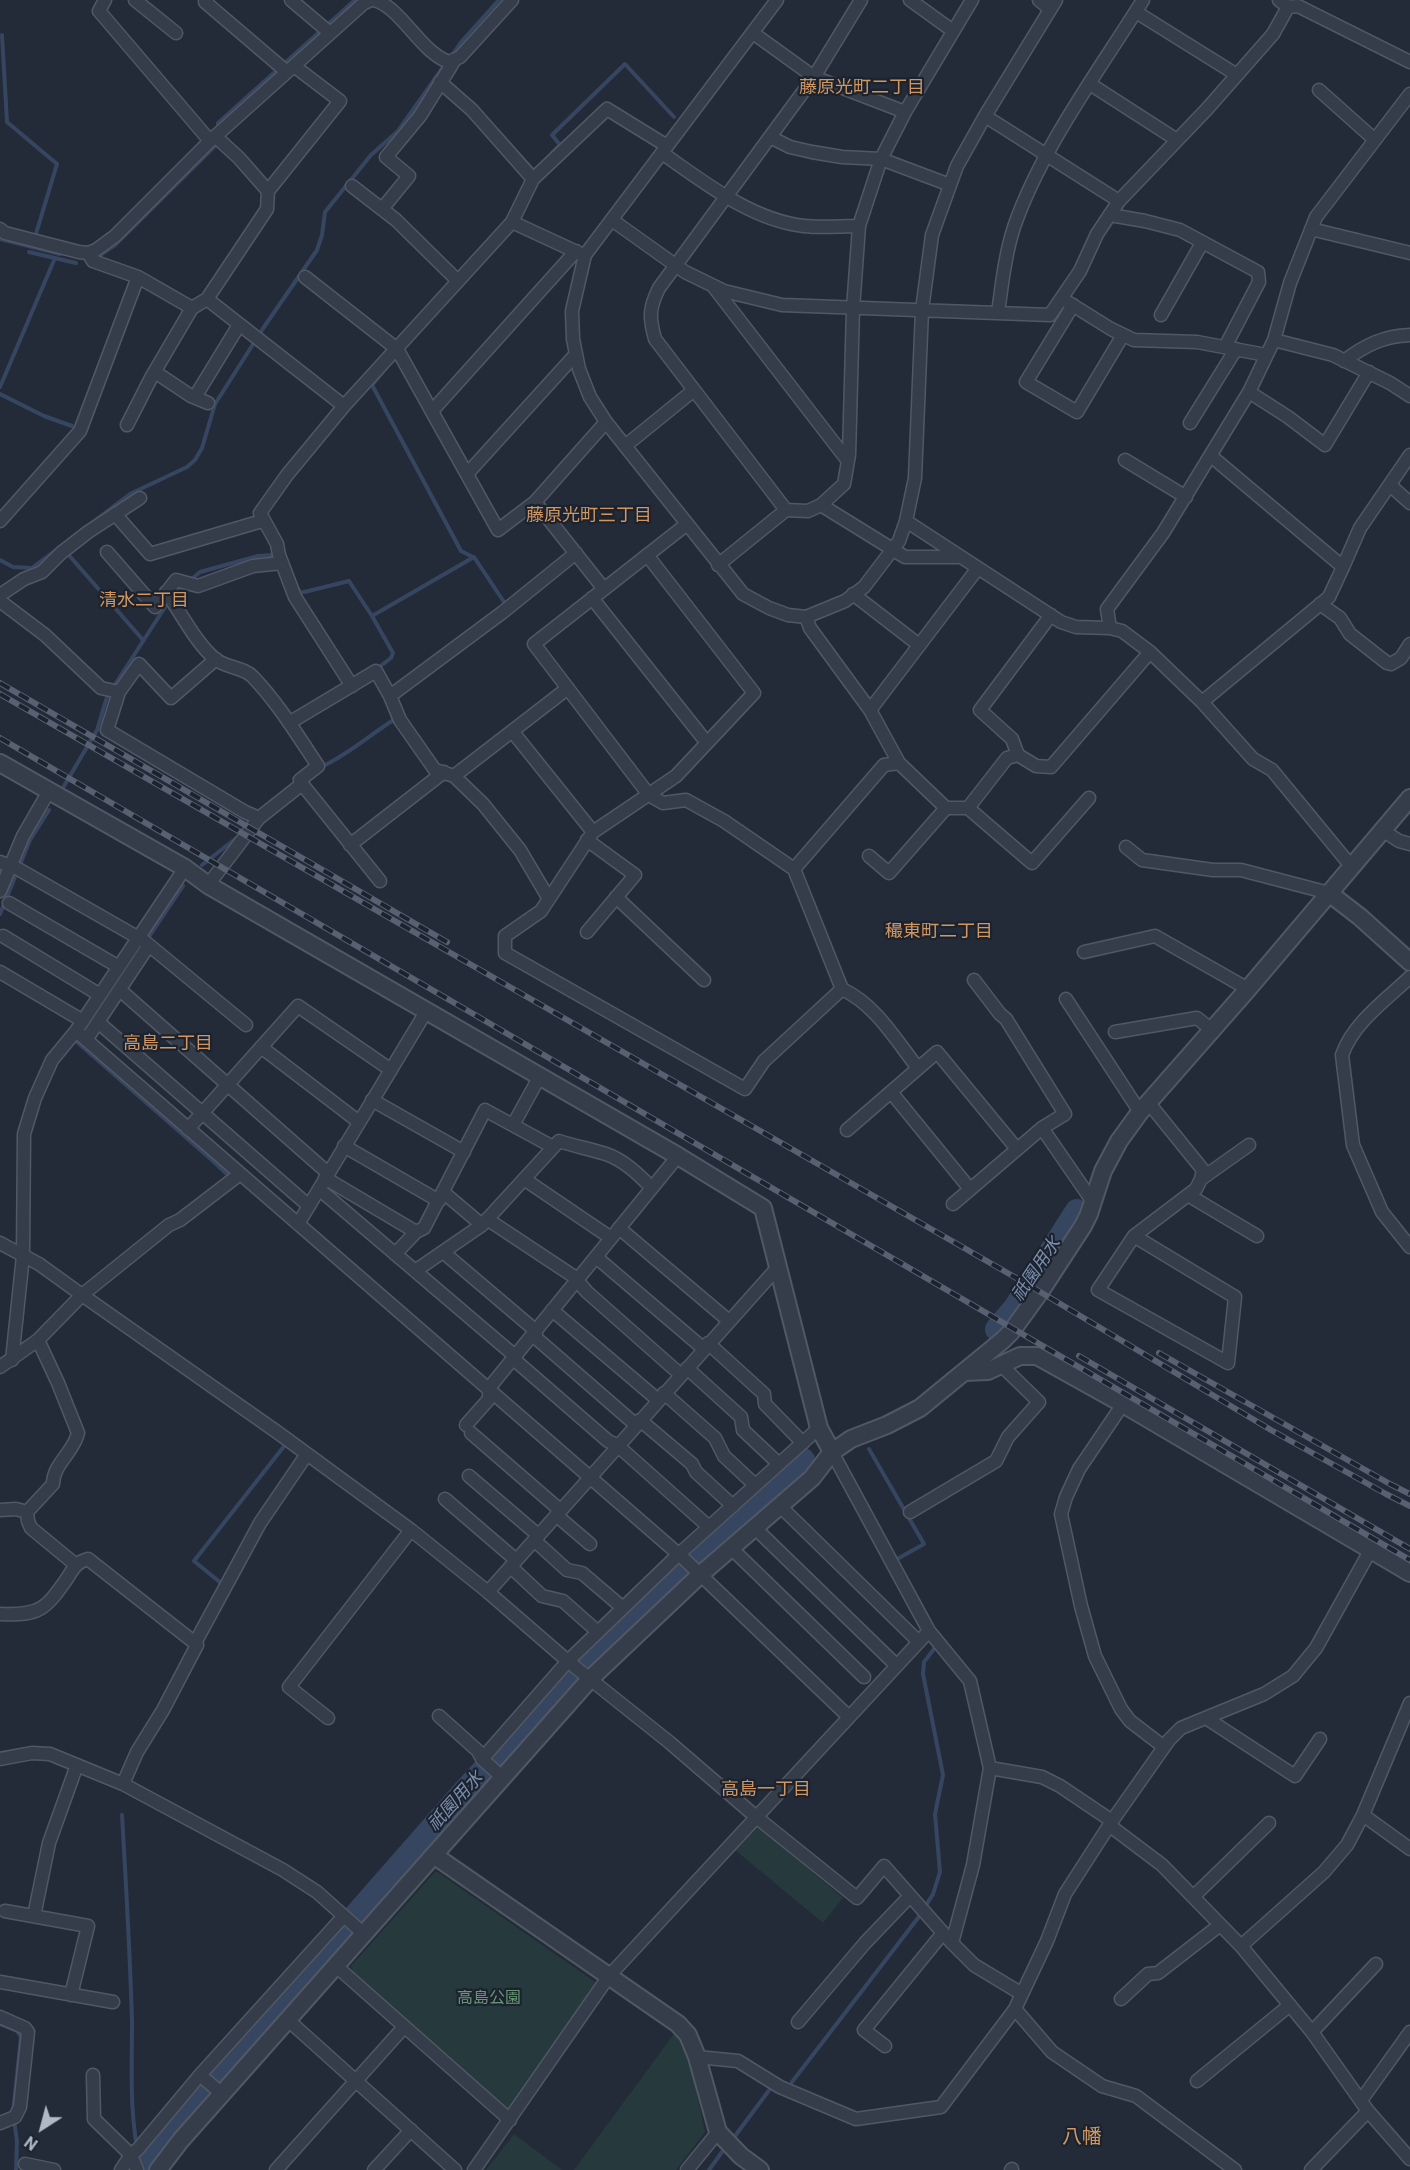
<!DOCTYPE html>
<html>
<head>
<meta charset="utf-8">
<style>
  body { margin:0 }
  #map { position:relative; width:1410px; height:2170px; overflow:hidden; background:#232b39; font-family:Roboto,sans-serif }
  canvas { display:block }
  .north { position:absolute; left:12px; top:2098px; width:60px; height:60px; -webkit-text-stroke:4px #1c232f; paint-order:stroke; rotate:216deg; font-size:16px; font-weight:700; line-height:24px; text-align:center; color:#b1b8c6 }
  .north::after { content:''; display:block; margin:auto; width:21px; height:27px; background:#b1b8c6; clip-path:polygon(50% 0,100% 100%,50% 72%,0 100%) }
</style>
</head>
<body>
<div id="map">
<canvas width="1410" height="2170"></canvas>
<div class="north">N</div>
</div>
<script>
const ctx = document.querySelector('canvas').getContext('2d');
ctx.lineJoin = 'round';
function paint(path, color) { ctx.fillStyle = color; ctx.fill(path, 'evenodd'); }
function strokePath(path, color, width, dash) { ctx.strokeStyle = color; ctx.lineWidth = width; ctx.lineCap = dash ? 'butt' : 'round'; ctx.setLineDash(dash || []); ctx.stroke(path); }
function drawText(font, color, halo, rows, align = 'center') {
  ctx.font = font + ' Roboto,"Noto Sans JP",sans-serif'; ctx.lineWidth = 4.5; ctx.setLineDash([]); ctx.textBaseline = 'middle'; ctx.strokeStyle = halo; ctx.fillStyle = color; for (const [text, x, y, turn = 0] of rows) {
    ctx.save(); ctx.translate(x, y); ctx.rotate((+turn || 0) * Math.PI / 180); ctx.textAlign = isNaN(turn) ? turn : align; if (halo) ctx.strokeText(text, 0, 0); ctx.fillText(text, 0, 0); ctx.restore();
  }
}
paint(new Path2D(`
  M756,1825L843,1898L823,1923L735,1850Z
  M436,1871L598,1984L512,2111L505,2113L352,1976L351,1966Z
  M676,2031L689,2058L705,2132L676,2170H574Z
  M514,2134L562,2170H486Z`), '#26393c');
strokePath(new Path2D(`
  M2,35L7,122L57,164L32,247
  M451,57L462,41L499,0
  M218,125V123L355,0
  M498,131L534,171
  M552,153L560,145L552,135L625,64L674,117
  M0,239L60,254
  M29,252L76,263
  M100,255L115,245L217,144
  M382,373L372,385L461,551L473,557
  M0,387L55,258
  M0,394L44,416L72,426
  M67,553L143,640
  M0,560L13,567L32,568L130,494L187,467L195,460L202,448L215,404L264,327L317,250L322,235L325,212L371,155L398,131L446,63
  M298,589L300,593L349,581L372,616L474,557L506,605
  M372,616L393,653L391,658L378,668
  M323,766C349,754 371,734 395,719
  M64,786L97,730L107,697L167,604L181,588L200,572L258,556L272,555
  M202,865L239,836
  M0,914L30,840L49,810
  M146,941L183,886
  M79,1040L77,1042L213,1161L230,1177L229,1178
  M869,1449L924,1544L899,1558
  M221,1583L194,1561L285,1445
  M122,1815C126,1883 130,1952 132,2021C132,2068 129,2116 140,2162
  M925,1907L933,1894L940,1872L935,1814L943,1775L923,1674L924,1662L934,1649
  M0,2024L17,2031L21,2037L13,2113
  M792,2082L921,1914
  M14,2120L17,2141L16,2170
  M735,2136L770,2089
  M709,2170L722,2152`), '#364660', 4);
strokePath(new Path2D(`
  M997,1329L1015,1308L1077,1211
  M135,2170L264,2017L355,1916L462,1794L582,1662L695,1556L803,1460`), '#364660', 24);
const minor = new Path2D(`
  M105,0L99,11L210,141
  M135,0L176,33
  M207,0L205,2L287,72
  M291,0L330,33
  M374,0C401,7 421,53 449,62L460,57L512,0
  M777,0L585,255L572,311L573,339L579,369L590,397L606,422L743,594L769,608L788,615L806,617L845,601L864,587L899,541L906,521L915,478L922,310L932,235L957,166L985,116L1056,0
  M910,0L953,31
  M1039,0L1050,9
  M1279,0L1288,7L1298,6L1410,62
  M1136,12L1237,75
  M753,33L814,77L905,112
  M1090,84L1177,140
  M1319,90L1375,140
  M985,116L1119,201
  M215,136L239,158L268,191
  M770,137L790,147L812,152L842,157L881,159L950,185
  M662,153C704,182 751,220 804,226C822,228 841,226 859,226
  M533,179L607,109L667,146
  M352,186L396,220L458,281
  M382,209L409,176L386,157L420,116L454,61
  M1110,215L1145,221L1180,230L1258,272L1259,282L1225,347
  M612,220L685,272L724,291L782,305L1050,315L1080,271L1097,234L1119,201L1207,109L1273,34L1288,7
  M512,222L581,254
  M0,229L5,233L79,252L88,253L96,250L115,236L210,141L364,3L371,0
  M1311,229L1410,253
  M88,253L93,261L138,277L192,308L207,299L267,209L268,191L340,101L294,66
  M305,277L397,349L498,530L535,502L606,422
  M713,286L848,461
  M207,299L344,406
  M1066,301L1111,329L1134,340L1197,342L1266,355
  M1073,305L1026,382L1077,412L1123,335
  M998,313C1002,284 1005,255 1014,227C1042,147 1098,72 1143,0
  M1161,315L1202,243
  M1274,340L1333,355L1390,383L1410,396
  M1344,361C1365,345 1384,336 1410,335
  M155,372L191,396L208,403
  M1249,392L1288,417L1325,445L1369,372
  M195,397L239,325
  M432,411L576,251
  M1190,423L1236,349
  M127,425L152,376L192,308
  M625,446L694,390
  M1125,460L1186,497
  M467,474L576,354
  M1390,485L1410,503
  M535,502L604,589
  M821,505L905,557H960
  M786,510L655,339C649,317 649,308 659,288L814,77L861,0
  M115,514L150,554L262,521
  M0,521L80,431L138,277
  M906,521L1061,622L1076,627L1110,628L1122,631L1150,652L1202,702L1253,759L1272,770L1351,866
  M687,524L534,644L649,795L663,803L686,800L724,821L794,869L842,989C876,1005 895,1039 918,1068
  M107,552L155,607L176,580L198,586L253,566L282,563
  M647,555L754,693L676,776L593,832L541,911L505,936V953L745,1089L764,1061L842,989
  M718,565L786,510L808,511L821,505L844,484L849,455L853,309L859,226L881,159L905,112L972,0
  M1343,567L1360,528L1410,455
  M166,592C182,614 195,642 215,659C226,668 244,667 253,677C278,703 298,736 318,766L300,780L302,784L259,818L208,885
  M853,594L919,645
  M0,595L24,579L42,572L61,553L88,532L140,498
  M592,598L707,743
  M0,601L45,635L101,688L119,692
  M1320,604L1340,618L1350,634L1387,663L1391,664L1401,658L1410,644
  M806,617L810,628L870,710L899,763L946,808H968L1007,758L1018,755L1036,766L1051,767L1150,652
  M1110,628L1107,609L1163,533L1249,392L1274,340L1290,283L1316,217L1410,94
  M216,659L171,698L139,664L119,692L107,730L245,812L259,818
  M352,686L295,597L279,555L277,544L260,513L287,475L344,406L512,222L533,179L472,110L440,82
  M390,696L503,612L576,553
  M1202,702L1329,597L1343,567L1211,456
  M870,710L978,568
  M289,723L376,671L390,696L400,720L435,770L454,776L483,804L520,850L549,899
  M512,731L593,832
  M1018,755L1012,739L980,710L1051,615
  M454,776L568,688
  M302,784L380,881
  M968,808L1032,863L1089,798
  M1382,830L1399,841L1410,844
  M350,845L444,772
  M1126,847L1142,860L1213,870H1241L1329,893
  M869,856L889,873L946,808
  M0,862L18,869L144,941L246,1025
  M185,868L76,1031L683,1558L849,1717
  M794,869L884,765L899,763
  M0,891L23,836L49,791
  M616,897L704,980
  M9,903L119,967
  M587,932L635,875L587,840
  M3,936L100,995
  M1084,952L1155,936L1248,989
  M0,972L83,1021
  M1410,977C1386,1000 1353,1023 1342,1055L1353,1145L1382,1212L1410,1247
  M120,990L328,1173
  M1066,999L1140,1112
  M98,1022L309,1206
  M1115,1032L1197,1018L1212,1030
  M86,1040L149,945
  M261,1047L359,1122
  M891,1092L970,1189
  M372,1100L464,1152
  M513,1125L540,1076
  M1042,1128L1093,1202
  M188,1129L298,1006L391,1070
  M847,1130L937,1052L1017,1149
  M344,1146L439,1201
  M325,1178L416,1232
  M524,1179L611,1238
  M1201,1179L1249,1145
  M319,1189L515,1356L517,1362L608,1441L617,1445L709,1527
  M443,1192L482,1225
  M1188,1195L1257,1236
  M953,1204L1042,1128L1065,1114L1006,1019L1000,1014L974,980
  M487,1219L573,1276L587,1292L681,1375
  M298,1224L427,1010
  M619,1228L729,1321
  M1134,1236L1235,1297L1228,1363L1098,1290L1134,1236L1196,1189L1201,1179L1203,1170L1148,1102
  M0,1243L39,1264L82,1295L277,1432L411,1530L488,1592L570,1663L669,1742L755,1816L857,1898L884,1866L952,1943
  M443,1252L536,1331V1338L636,1425
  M395,1254L416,1232L424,1228L485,1110L553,1147
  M596,1257L704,1349
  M415,1271L482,1225L559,1141C574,1146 590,1149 606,1154C624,1160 639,1175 652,1188
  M552,1310L658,1400
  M708,1343L764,1394L765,1404L803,1443
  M12,1360L23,1256L24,1134L35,1098L52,1060L76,1031
  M0,1367L38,1340L82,1295L169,1225L180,1220L240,1174
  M687,1368L741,1417L743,1430L779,1464
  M664,1393L715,1438L724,1456L755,1485
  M1123,1404L1079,1469L1066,1497L1061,1514L1081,1606L1095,1656L1121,1709L1130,1721L1164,1747
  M640,1420L692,1464L696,1472L733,1506
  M466,1425L489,1399V1388L678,1156
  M471,1433L560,1510
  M469,1476L538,1535
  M445,1499L516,1560
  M780,1506L919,1642
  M0,1510L16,1509L27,1512L53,1484C53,1464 74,1452 78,1433L58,1383L38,1340
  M27,1512L28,1521L31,1528L76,1565
  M910,1512L996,1461L1008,1437L1039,1402L1001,1365
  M556,1515L590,1544
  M755,1528L896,1665
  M534,1540L567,1570L582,1573L623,1608
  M731,1548L864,1677
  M511,1567L542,1596L563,1601L598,1632
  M488,1592L778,1267
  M0,1614C40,1616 46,1609 68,1577C74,1567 77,1562 88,1559L195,1643
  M439,1716L478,1751L482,1759L502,1777
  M328,1718L289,1687L411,1530
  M1206,1718L1295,1776L1320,1739
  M0,1759L32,1753L50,1754L123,1784L283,1870L317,1892L364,1934
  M482,1759L568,1661L679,1554L819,1428
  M990,1768L1042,1777L1060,1786L1112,1821
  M123,1784L137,1752L163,1710L197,1645L195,1643L260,1523L307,1454
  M1363,1815L1410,1849
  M1109,1825L1162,1865L1241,1946L1312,2032L1368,2111L1410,2159
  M1193,1897L1269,1823
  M5,1911L88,1926L71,1995
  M34,1916L49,1843L77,1765
  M1241,1946L1324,1872L1347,1845L1363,1815L1410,1703
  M336,1966L510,2120
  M0,1982L113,2002
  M1022,1994L1047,1941L1065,1894L1112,1821L1169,1740L1181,1728L1264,1694L1293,1676L1316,1648L1370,1551
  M1121,1999L1148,1974L1158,1973L1220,1925
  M1015,2009L1052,2052L1102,2086L1136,2096L1235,2170
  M0,2017L25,2028L28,2032L20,2107L15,2117L0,2123
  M288,2020L455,2170
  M798,2022L865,1943L910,1896
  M1312,2032L1376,1964
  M885,2046L864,2030L943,1933
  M697,2057L738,2061L780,2087L856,2119L941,2107L1015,2009L1022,1994L974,1965L952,1943L973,1865L990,1768L970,1681L929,1631L832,1452
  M93,2075L94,2119L131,2155L137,2170
  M200,2075L222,2094
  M1197,2081L1290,2005
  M1362,2099L1410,2032
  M25,2164L54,2170
  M121,2170L131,2155L138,2149L200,2075L343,1917
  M276,2170L404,2027
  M374,2170L411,2130
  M474,2170L609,1976L929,1631
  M687,2170L718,2132
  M1011,2170L1012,2169
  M1311,2170L1368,2111`);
const tertiary = new Path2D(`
  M0,763L185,868L208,885L678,1156L763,1208L819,1428L832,1452
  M1329,893L1360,917L1410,962
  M964,1372L988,1371L1020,1356H1037L1123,1404L1410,1573
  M435,1856L678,2024L688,2035L697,2057L718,2132L741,2156L760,2170
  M158,2170L181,2140L590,1679L701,1574L812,1478L832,1452L851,1439L887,1425L920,1408L1003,1340L1011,1332L1040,1292L1083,1226L1089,1214L1103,1171L1119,1141L1140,1112L1248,989L1410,798`);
strokePath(minor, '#515865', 15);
strokePath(tertiary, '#515865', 20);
strokePath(minor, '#363d4a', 12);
strokePath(tertiary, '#363d4a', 16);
const rail = new Path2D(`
  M0,683L447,942
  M0,694L1032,1287L1271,1430L1386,1494L1410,1506
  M0,738L1410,1560
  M1159,1353L1390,1484L1410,1494
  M1079,1356L1410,1549`);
strokePath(rail, '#586171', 6);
strokePath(rail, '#1c232f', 4, [11]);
drawText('16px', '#699675', '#1c232f', [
  ["高島公園",489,1999]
]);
drawText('18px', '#d09762', '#1c232f', [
  ["藤原光町二丁目",862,88],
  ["藤原光町三丁目",589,516],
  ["清水二丁目",144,601],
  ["穝東町二丁目",939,932],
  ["高島二丁目",168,1044],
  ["高島一丁目",766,1790]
]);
drawText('italic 18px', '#7a8ead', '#1c232f', [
  ["祇園用水",1037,1270,-56],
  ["祇園用水",456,1802,-48]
]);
drawText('20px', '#d09762', '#1c232f', [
  ["八幡",1082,2138]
]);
</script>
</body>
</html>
